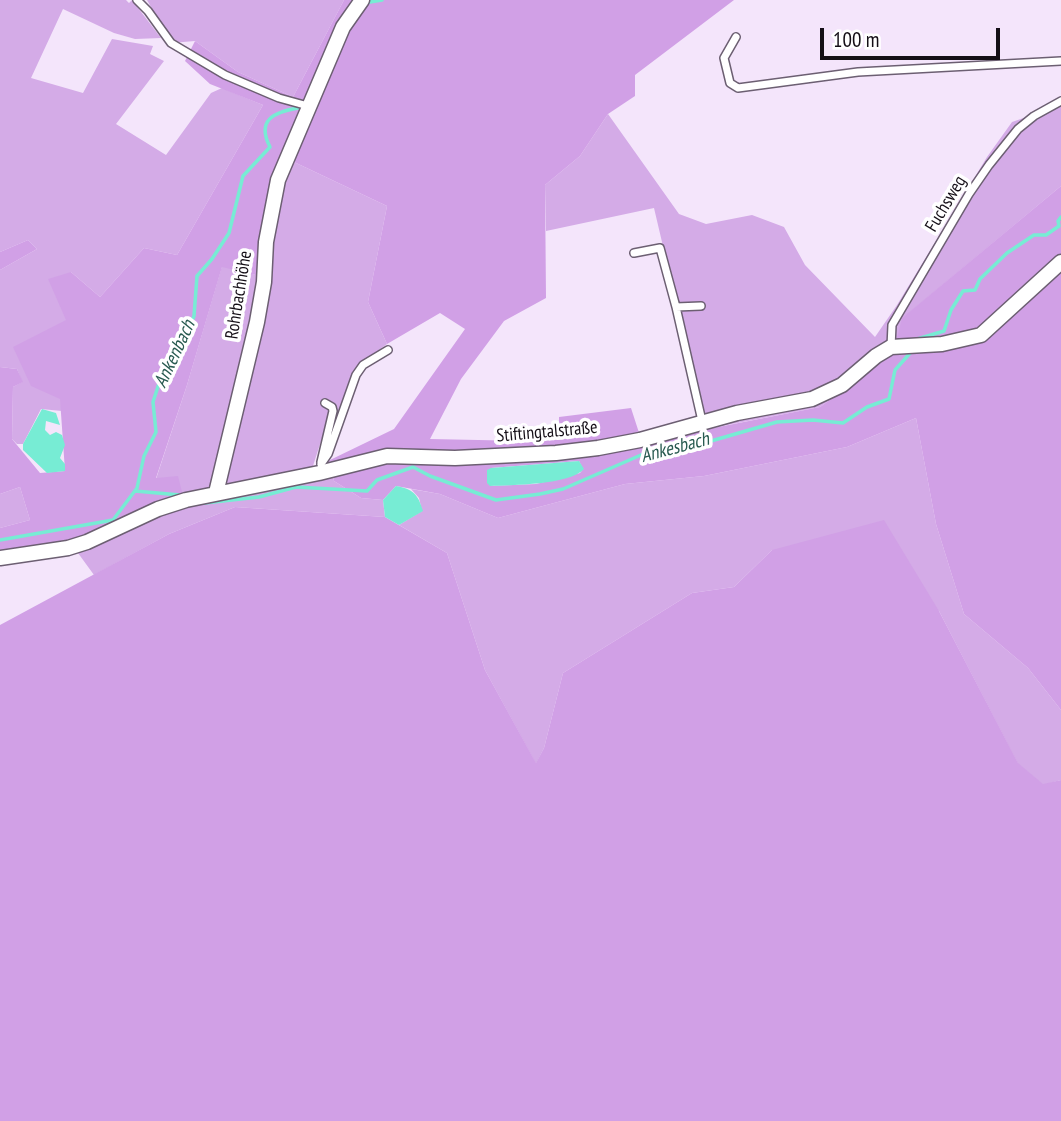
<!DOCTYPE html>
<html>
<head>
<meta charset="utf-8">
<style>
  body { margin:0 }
  #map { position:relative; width:1061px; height:1121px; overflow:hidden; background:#f4e5fb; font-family:"PT Sans Narrow",sans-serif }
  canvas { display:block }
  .scale { position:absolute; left:820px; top:28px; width:180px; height:32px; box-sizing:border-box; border:4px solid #140e16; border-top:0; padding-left:9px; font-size:21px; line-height:24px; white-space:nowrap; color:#140e16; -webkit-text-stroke:5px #fff; paint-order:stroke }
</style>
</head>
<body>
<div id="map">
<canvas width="1061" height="1121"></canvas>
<div class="scale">100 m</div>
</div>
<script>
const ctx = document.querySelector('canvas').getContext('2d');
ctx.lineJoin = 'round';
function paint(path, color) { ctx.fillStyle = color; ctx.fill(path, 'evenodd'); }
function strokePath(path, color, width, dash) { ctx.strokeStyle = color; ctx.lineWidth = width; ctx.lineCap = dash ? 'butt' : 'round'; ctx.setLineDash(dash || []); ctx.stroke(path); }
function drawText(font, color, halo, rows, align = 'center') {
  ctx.font = font + ' "PT Sans Narrow",sans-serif'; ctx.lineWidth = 7; ctx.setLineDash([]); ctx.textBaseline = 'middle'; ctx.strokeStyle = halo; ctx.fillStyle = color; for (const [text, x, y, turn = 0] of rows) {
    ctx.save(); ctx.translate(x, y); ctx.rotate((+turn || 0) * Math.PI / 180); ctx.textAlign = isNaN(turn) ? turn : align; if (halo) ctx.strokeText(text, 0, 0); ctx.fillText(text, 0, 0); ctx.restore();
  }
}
paint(new Path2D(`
  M0,0H126L129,3L132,0L161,38L135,39L114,33L63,9L31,78L83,93L112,39L153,46L150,54L164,61L116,124L166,155L211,93L222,88L263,105L177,255L144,248L100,297L71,272L66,320L62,411L41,409L23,444H17L12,439L13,387L22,382L17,369L0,367V270L37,249L28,240L0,252Z
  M147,0H344L293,97L238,72L195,41L171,43Z
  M1061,105V186L903,318L894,354L820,407L706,429L654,208L546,231L545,185L580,156L608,114L679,214L706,224L752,215L784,227L805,265L875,337L897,305L987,157L1012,122Z
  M288,162H294L387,206L368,302L387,344L359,365L341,409L329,416L312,469L330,460L334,481L361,498L383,500L385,517L235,507L169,534L94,575L70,542L156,479L187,385L222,266L260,276L270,246Z
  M916,418L936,524L964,614L1028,668L1061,710V780L1043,785L1018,764L939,611L772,550L734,587L692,593L563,673L544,748L536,764L485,670L447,553L399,525L422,511L419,498L411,489L440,494L498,518L625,484L704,476L847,447Z
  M20,487L30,520L0,528V494Z`), '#d4abe7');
paint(new Path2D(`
  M344,0H734L635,75V96L608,114L580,156L545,185L546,298L504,321L461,379L430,439L526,441L559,435V417L631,408L642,442L820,407L893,354L902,318L1061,186V710L1028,668L964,614L936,524L916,418L847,447L704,476L625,484L498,518L440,494L396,486L383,500L361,498L334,481L330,460L394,429L465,329L440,313L387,344L368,302L387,206L294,162H279L265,211L260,276L222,267L187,385L156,478L178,476L183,496L70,542L0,552V528L30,520L20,487L0,494V367L17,369L23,382L13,387L12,439L40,473L65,471L60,399L31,386L13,347L66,320L48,279L71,272L100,297L144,248L177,255L263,105L210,84L185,61L195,41L238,72L293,97ZM579,461L583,469L580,473L536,484L490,486L491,468Z
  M28,240L37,249L0,270V252Z
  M235,507L385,517L447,553L485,670L536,763L544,748L563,673L692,593L734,587L772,550L884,520L939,611L1018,763L1043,784L1061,780V1121H0V625L169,534Z`), '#d1a0e6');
paint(new Path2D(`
  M42,409L56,413L60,425L46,421L45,430L50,435L56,432L62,435L65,445L60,458L65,464V471L47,473L23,450V444Z
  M579,461L584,469C570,485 511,485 490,486L487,483V470L491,468Z
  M396,486C413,489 418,494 423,511L399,525L385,517L383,500Z`), '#77ecd4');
strokePath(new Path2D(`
  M364,3L382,0
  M914,340L944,331L951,310L963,291L975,290L980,279L1007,253L1034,235H1046L1059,226L1058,221L1061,217
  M135,491L180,495
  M205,503L259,497L296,487L367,491L377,480L413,467L430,476L496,500L540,494L563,489L641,455L711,441L777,422L813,420L843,423L867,407L889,399L895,370L912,351
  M0,540L113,520L137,488L144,456L156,432L153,402L163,371L179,351L194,316L197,276L212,259L229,233L243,176L270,147C256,120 274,112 298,108`), '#77ecd4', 3.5);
const service = new Path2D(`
  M137,0L148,11L171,43L225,75L279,98L308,106
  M736,37L724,58L730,83L738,88L858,72L1061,61
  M634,253L660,248L676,307
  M701,306L676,307L702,421
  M891,347L892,325L969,194L989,165L1018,129L1034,116L1061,101
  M321,462L333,411L332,407L325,403
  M321,464L328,454L356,375L363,365L388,350`);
const minor = new Path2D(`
  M216,493L257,322L264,282L266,242L278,180L343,27L362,0
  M0,558L68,548L87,542L158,509L186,500L319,473L387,456L455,458L556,453L598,448L640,440L737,413L812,399L842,385L876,356L891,347L942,344L981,335L1061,262`);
strokePath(service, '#6c5f72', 10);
strokePath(minor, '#6c5f72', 17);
strokePath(service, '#fff', 7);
strokePath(minor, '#fff', 14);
drawText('18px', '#140e16', '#fff', [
  ["Fuchsweg",946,204,-59],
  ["Rohrbachhöhe",239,295,-81],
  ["Stiftingtalstraße",547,432,-5]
]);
drawText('italic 19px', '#285a50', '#fff', [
  ["Ankenbach",175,354,-65],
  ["Ankesbach",675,448,-15]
]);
</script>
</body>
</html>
